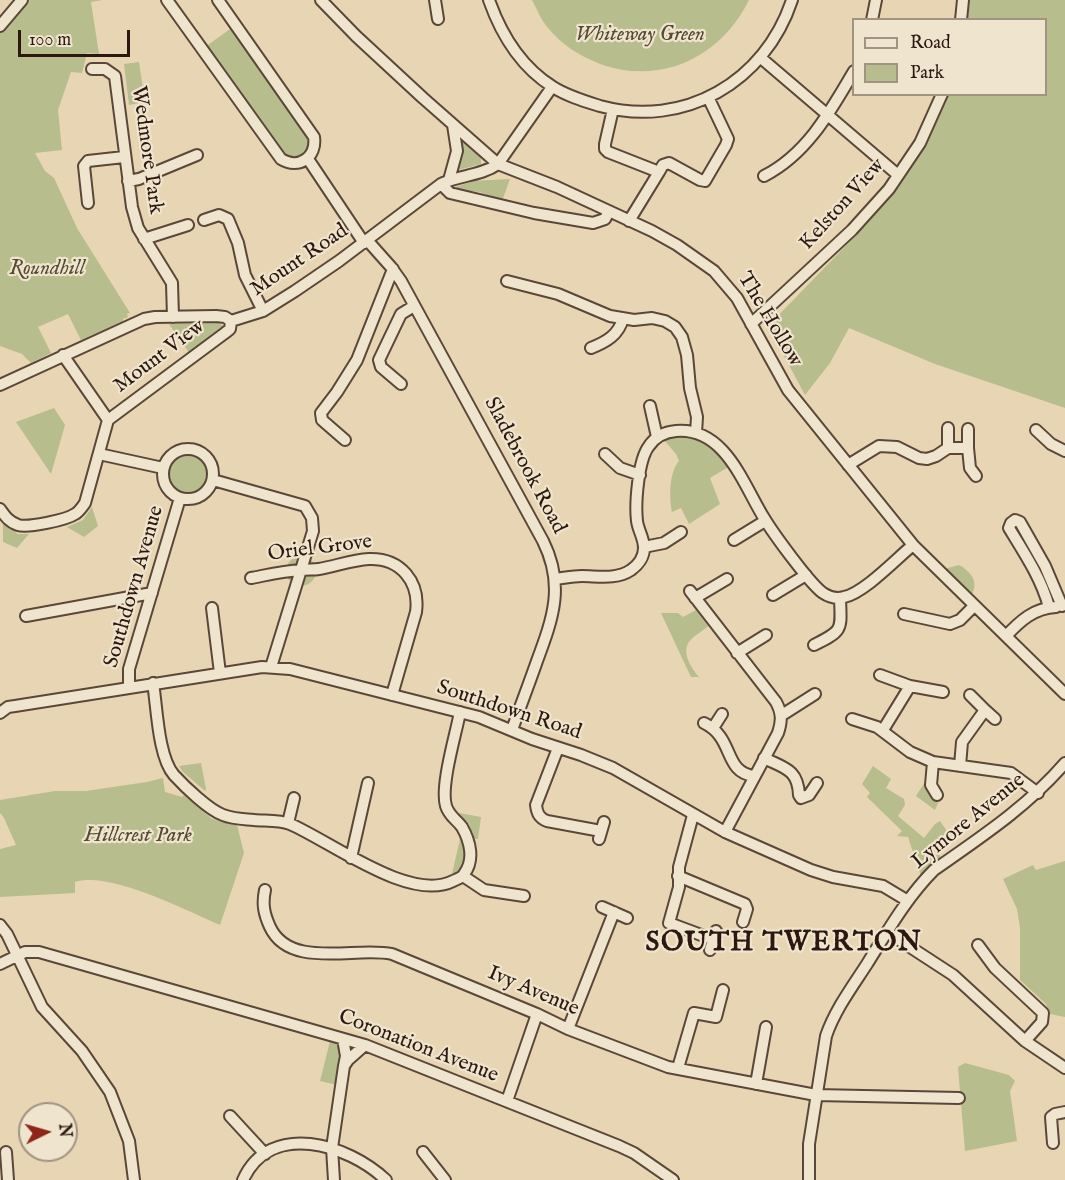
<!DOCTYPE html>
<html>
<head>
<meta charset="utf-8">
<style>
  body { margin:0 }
  #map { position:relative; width:1065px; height:1180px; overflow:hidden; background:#e7d5b4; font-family:"IM FELL English",serif }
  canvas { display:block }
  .legend { position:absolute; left:852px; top:18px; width:195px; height:78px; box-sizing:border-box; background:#efe4ce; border:2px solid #a19282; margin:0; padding:8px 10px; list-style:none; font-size:18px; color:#2c1810 }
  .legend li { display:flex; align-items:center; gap:12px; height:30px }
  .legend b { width:30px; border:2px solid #a19282 }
  .north { position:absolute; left:18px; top:1102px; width:60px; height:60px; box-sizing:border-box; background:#efe4ce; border:2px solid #a19282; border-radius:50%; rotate:85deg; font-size:16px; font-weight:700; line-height:24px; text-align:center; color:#2c1810 }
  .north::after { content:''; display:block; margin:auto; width:21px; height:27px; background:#8f2418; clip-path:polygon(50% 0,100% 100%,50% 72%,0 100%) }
  .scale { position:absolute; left:18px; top:30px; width:112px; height:27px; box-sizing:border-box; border:3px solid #2c1810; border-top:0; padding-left:8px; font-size:18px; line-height:21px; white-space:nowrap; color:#2c1810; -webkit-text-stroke:4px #efe4ce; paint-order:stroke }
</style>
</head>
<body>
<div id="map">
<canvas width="1065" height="1180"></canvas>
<ul class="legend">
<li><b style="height:8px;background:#efe4ce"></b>Road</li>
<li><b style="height:16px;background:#b7bd8c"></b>Park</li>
</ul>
<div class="north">N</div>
<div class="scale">100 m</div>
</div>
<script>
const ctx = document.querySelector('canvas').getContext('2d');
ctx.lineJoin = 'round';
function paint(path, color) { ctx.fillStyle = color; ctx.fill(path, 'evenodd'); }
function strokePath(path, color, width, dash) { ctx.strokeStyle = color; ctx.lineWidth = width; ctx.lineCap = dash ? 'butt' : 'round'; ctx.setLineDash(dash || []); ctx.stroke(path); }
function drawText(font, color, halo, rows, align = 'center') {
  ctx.font = font + ' "IM FELL English",serif'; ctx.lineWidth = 4.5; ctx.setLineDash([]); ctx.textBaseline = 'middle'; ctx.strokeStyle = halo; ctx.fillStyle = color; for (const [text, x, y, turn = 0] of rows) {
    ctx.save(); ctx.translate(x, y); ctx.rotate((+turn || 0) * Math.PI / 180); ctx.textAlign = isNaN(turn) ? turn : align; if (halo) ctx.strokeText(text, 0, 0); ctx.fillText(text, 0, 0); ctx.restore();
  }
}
paint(new Path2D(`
  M30,0H102L91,2L99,54L87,53L82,73L71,72L58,110L62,150L35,153L45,171L54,178L77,228L130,313L127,314L128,317L123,319V321L81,340L68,314L38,327L51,353L31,363L22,354L0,346V33Z
  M532,0H749C721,57 661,86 600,64C580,56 562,45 548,28C541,20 537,9 532,0Z
  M969,0H1065V408L935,364L849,328L830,363L805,395L768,326L865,226L902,181L949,95L1046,94V20L967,19Z
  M233,27L310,135L309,152L294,160L281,154L205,47Z
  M139,62L145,102L129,105L124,64Z
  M460,138L481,157V164L458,170Z
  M510,179L502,201L480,192L459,190L456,187L472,181Z
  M219,323L224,327L190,354L169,324Z
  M54,408L65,425L51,474L16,422Z
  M687,435C705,437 720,452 730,466L710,478L720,504L689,524L681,508L672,512C669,498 669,472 679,461L676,454L664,440L672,437Z
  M167 474a21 21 0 1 1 42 0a21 21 0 1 1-42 0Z
  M92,507L98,526L84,537L67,527L83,520Z
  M3,523L18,534H29L17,548L3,542Z
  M286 571a15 15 0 1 1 30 0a15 15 0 1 1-30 0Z
  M959,565C972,572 980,584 970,597L944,569Z
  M696,610L708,626C703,631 693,636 689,642C681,653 692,669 699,677H691L661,613H678L683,617Z
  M201,763L206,789L205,791L183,772L179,766Z
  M873,766L891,779L886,788L904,799L905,805L898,816L924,838L935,824L940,821L949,834L935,843L941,859L921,876L908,837L897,836L902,831L867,797L870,793L862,784Z
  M163,778L165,792L182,797L184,795L212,819L237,825L244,853L220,925C185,910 110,871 75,882V893L0,897V849L16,845L4,818L0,813V800L55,791H86L147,782Z
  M925,782L938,803L935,810L916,796Z
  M459,813L481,817L478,839H475L469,824Z
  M461,835C469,852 468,868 451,878Z
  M1065,861V1017L1050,1014L1046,1004L1020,980V928L1017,909L1003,879L1033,865L1036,870Z
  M331,1037L339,1041L343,1057L337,1085L320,1081Z
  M965,1063L1009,1075L1015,1081L1010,1091L1017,1141L965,1151L958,1067Z`), '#b7bd8c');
const minor = new Path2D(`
  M167,0L281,159C299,170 317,157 314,137L218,0
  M321,0L356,36L423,98L498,164L557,187L652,231L677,245L714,271L737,298L788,390L913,545L1065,694
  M435,0L438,19
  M489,0C501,34 521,67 553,87C567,96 584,101 600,106C684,129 765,82 792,0
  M872,20L876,0
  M961,20L963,0
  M0,26L22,0
  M761,58L898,175
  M92,69H105L115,76L132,207L138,228L172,283L173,317
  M613,109L605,144V149L608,152L659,172L663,165L669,163L700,180L705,181L726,145L728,139L708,97
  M308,159L364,243
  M764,176C807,154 830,112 854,71
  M449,180L457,151L453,125
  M128,181L139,179L197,155
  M441,184L450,193L534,213L593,223L605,219L609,211
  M88,203L84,166L88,161L124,157
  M204,220L219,215L228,219L238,243L245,275L263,311
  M629,221L659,172
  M144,239L188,225
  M367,240L391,267L401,281L543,541C565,585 553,618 537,661C529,684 520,707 512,730
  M507,281L558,294L610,316L634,320L652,318L665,321L675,327L682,337L687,355L690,388L697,417L696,433
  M751,324L852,230L889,189L920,143L942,94
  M591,348C606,342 619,335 623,318
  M401,384L381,367L379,360L401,314L414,306
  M0,385L144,319L155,317L216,316L225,317L231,321L263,311L295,291L339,261L441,184C459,175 481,176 498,164L552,87
  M650,406L657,437
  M108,420L225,333L230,329L231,321
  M948,428V448
  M1036,430L1051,444L1065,451
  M345,440L322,420L321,413L337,392L357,360L393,269
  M968,448V429
  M163 474a25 25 0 1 1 50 0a25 25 0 1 1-50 0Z
  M99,454L163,468
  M605,454L620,468L640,475
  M848,465L879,446L897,447L919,458L927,459L936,456L948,448H968L970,468L976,476
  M213,480L305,506L312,518L313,531L271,667
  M0,509C5,516 9,522 18,525C28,528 66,520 75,514C79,512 82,507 85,503L108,420L63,355
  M734,540L765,521
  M644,547L664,543L681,532
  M251,578C267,575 284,571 301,570C307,569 313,570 319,569C336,566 352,560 369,559C401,558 420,582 416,612L392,695
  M555,579C564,578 573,576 582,576C598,576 616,580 631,570C638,565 644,557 644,548C644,538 638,530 637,521C635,504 638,460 649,446C655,437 665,432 676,431C725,427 743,484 764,518C773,533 810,584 823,593C829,597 837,599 844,597C864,593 896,559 913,545
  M690,591L776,702C782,713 782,721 778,733L725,832
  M773,595L806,575
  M695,598L727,579
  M1049,607C1041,578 1025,554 1009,528L1011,523L1015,520L1020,522L1045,566L1062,606
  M212,608L220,673
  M904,614L950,624L960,620L974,606
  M26,616L152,593
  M1006,636C1020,621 1034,608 1056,607
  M814,645C844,630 841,630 840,598
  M737,653L766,635
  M880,675L910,686L943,692
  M153,683C157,707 158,757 174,775C185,787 209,810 223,815C233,819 244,819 254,820C265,821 280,820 290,824C330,841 410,903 453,881C457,879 462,878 464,874C475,860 470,841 462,827C456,819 449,816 446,806C440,786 456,734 460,712
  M129,686V669L180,498
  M970,695L985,710
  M0,713L8,707L15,706L262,667L290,669L479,717L532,739L581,755L613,768L725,832L811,870L833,877L883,886L908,901
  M782,715L815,694
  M852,719L877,727L910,752L933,762L1011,773L1038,793
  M704,723C735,738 723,772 754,776
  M713,728L722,714
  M883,730L910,686
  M558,748L536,805C537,813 539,818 547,821L601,831
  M764,758C784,768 798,769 799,795L801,798L809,795L817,783
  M933,762L931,785L937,795
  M960,766L962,742L985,710L995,719
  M693,815L679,867V887L669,923L712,939
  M288,823L294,798
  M599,839L604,822
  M351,858L368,783
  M463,876L484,890L524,896
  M678,876L745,904L747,909L743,922
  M265,890C262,904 264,914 270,927C290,970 357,946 392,954L537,1014L568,1029L668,1067L816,1095L959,1098
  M602,907L627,918
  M0,925L7,934L42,1007L82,1051L110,1092L129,1141L134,1180
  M887,932L953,975L1025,1041L1065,1068
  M978,945L995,968L1043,1013L1042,1022L1025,1041
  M710,950L716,931
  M0,964L25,952H39L365,1045L619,1146L634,1153L673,1180
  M568,1029L614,912
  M343,1039L346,1056L344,1066L348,1060L365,1045
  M678,1068L694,1013L716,1017L723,990
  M756,1084L766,1027
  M507,1101L537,1014
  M230,1116L265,1154
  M1053,1143L1051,1117L1055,1114L1065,1112
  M6,1152L8,1180
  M423,1152L445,1180
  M243,1180C270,1120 348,1144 386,1180
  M334,1180L332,1148L344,1066
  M809,1180V1144L826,1036C835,1010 852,987 867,964C887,932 907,897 934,870C981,837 1027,807 1065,763`);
strokePath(minor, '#5b4739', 14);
strokePath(minor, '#efe4ce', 10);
drawText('italic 21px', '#564a35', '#efe4ce', [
  ["Whiteway Green",640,36],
  ["Roundhill",47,270],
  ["Hillcrest Park",138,837]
]);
drawText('21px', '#2c1810', '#efe4ce', [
  ["Wedmore Park",146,150,82],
  ["Kelston View",843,205,-48],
  ["Mount Road",300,261,-34],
  ["The Hollow",769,320,59],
  ["Mount View",160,357,-37],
  ["Sladebrook Road",524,466,62],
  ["Oriel Grove",320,549,-7],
  ["Southdown Avenue",135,587,-74],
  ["Southdown Road",509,711,18],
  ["Lymore Avenue",969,822,-39],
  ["Ivy Avenue",533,992,23],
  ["Coronation Avenue",418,1047,21]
]);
ctx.letterSpacing = '1.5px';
drawText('bold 27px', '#2c1810', '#efe4ce', [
  ["SOUTH TWERTON",784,944]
]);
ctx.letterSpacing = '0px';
</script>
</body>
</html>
